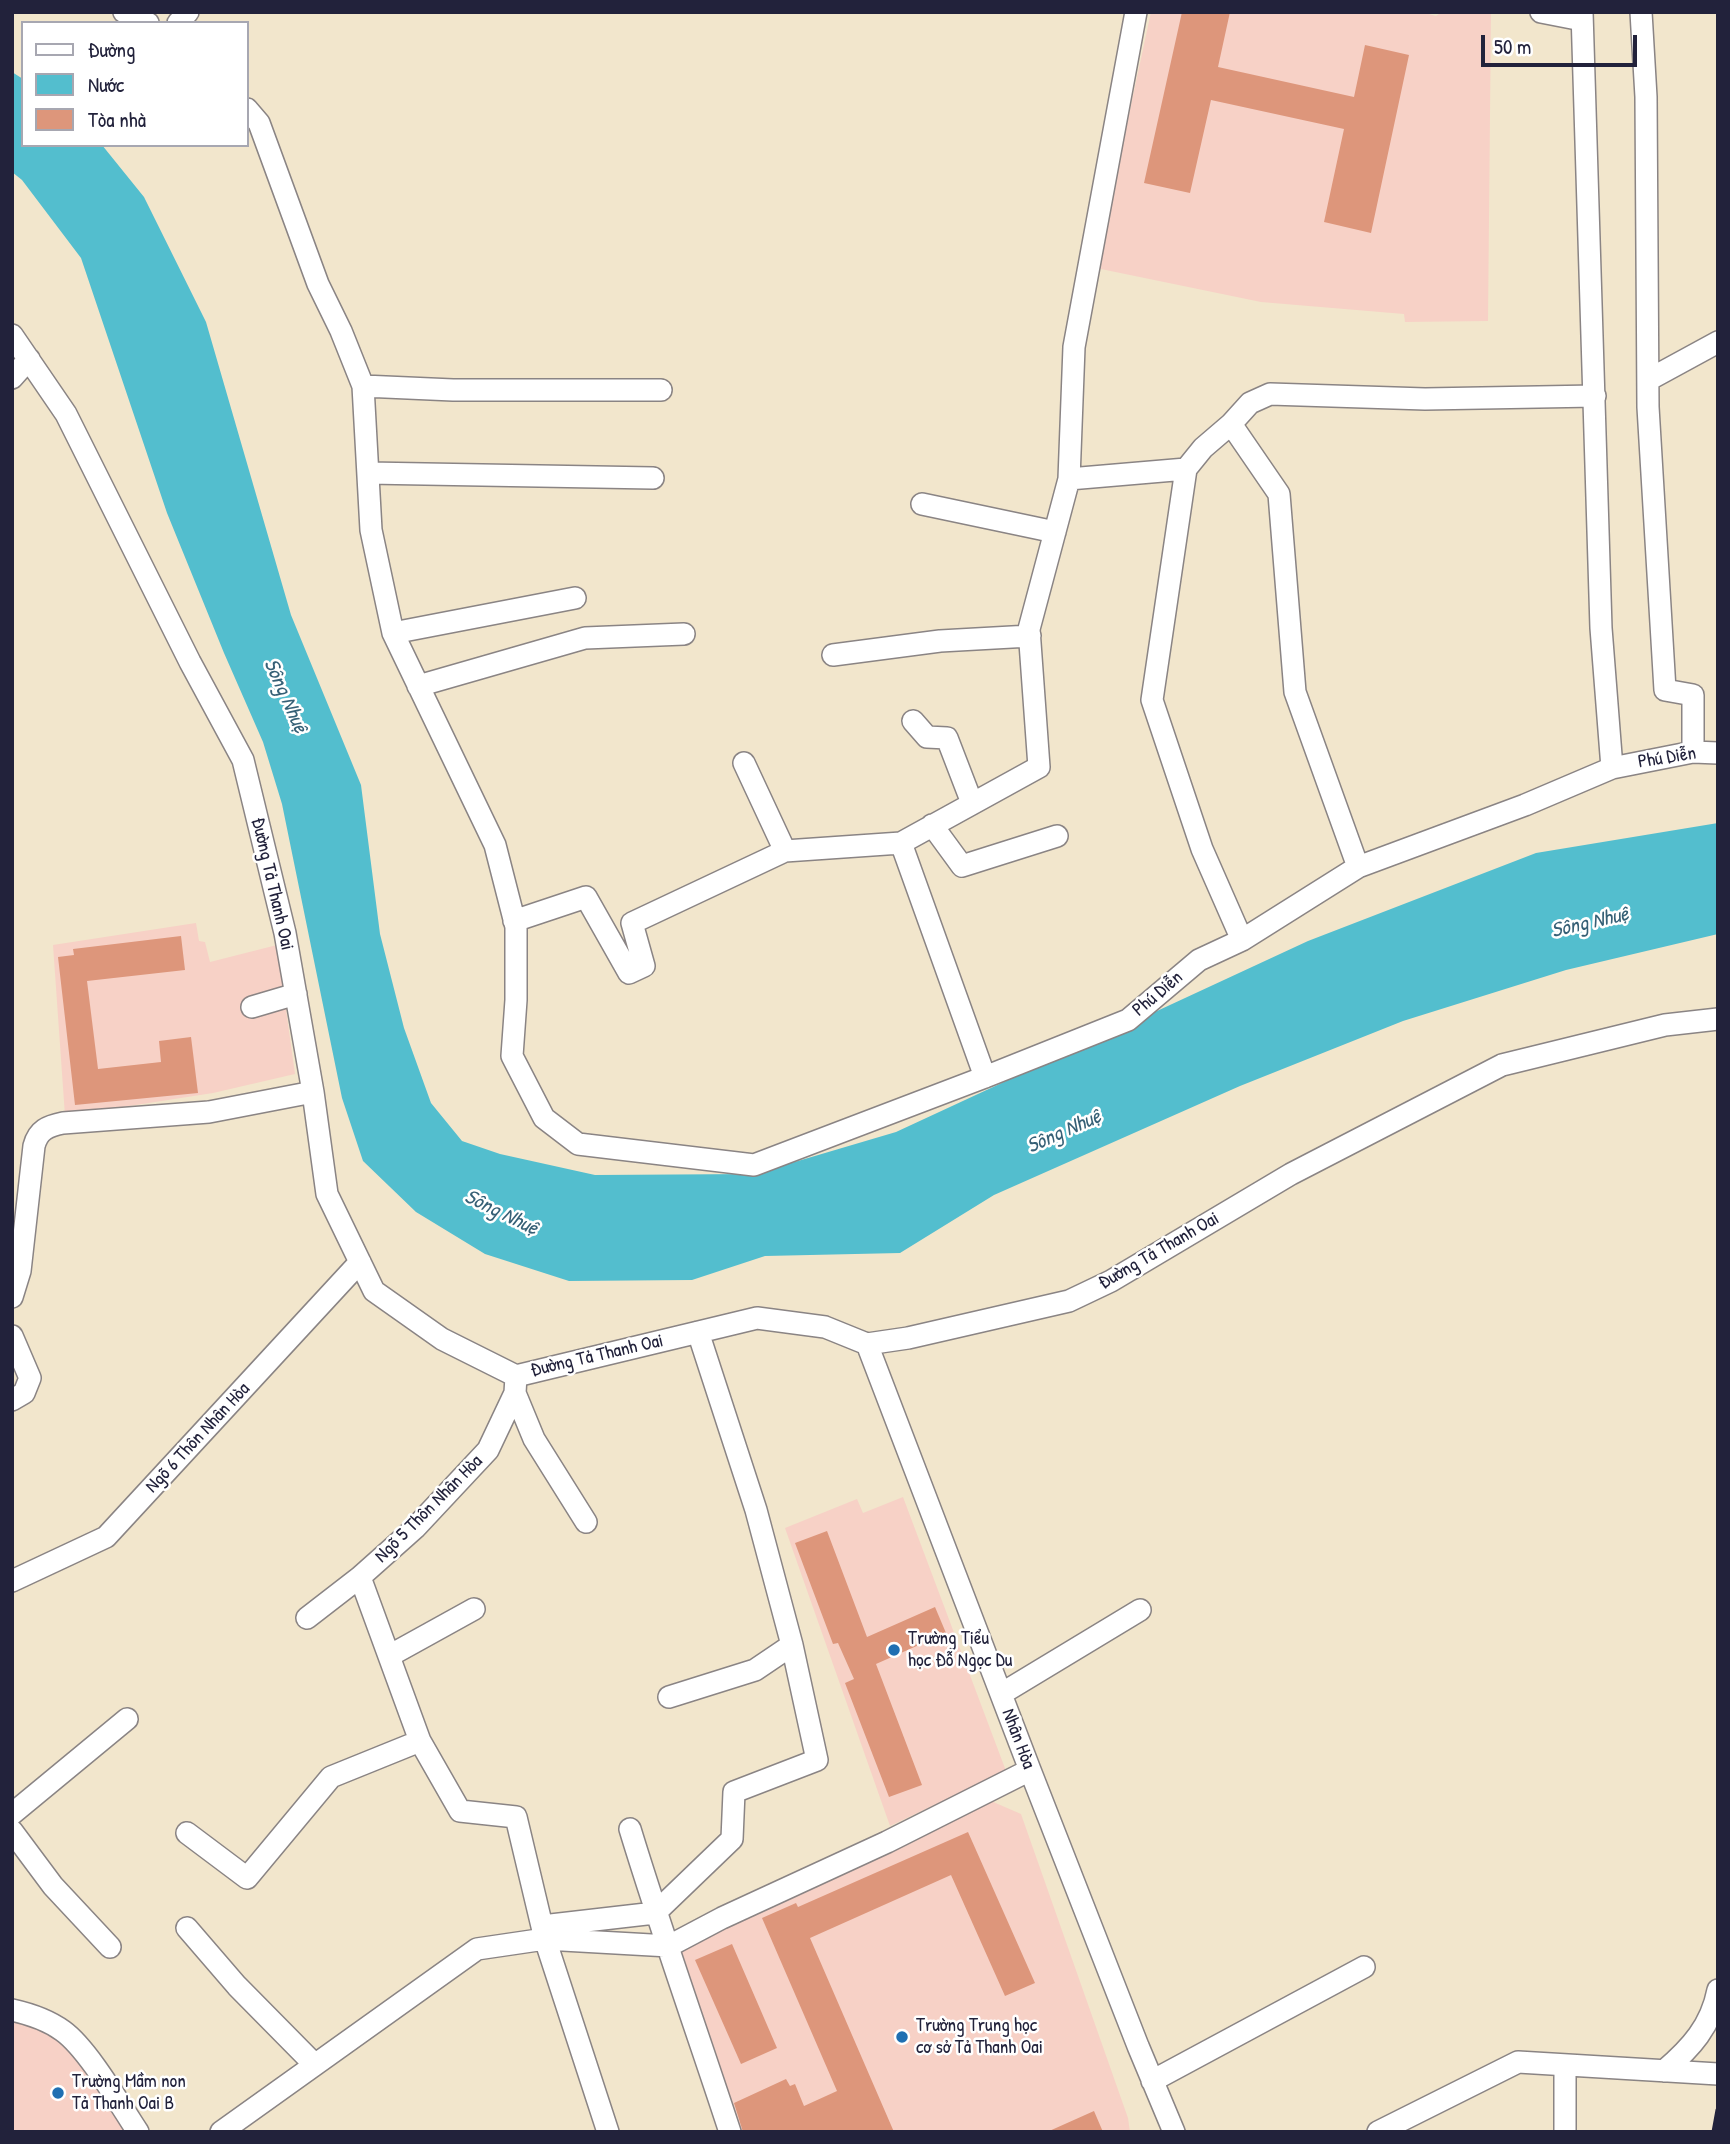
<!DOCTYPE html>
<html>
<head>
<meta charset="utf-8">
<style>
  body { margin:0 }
  #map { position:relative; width:1730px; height:2144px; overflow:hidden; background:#f2e6cc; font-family:"Patrick Hand",sans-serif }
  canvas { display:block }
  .frame { position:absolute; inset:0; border:14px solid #22223b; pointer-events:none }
  .legend { position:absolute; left:21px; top:21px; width:228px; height:126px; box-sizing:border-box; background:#fff; border:2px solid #a7a7b1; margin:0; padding:9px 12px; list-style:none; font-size:21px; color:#22223b }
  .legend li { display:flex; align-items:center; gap:14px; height:35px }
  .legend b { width:35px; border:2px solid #a7a7b1 }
  .scale { position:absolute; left:1481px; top:35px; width:156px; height:32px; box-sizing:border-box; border:4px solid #22223b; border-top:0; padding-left:9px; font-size:21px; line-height:24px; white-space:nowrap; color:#22223b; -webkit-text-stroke:5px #fff; paint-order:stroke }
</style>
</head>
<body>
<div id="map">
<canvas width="1730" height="2144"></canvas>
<div class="frame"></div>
<ul class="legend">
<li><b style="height:9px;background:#fff"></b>Đường</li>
<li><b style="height:19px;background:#53bece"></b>Nước</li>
<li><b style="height:19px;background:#dd967b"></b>Tòa nhà</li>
</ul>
<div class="scale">50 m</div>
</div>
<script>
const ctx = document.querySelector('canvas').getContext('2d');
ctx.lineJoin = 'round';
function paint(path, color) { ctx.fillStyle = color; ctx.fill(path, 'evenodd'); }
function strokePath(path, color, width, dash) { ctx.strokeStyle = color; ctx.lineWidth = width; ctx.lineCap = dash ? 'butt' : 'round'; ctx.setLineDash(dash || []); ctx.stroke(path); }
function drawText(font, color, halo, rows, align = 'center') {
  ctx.font = font + ' "Patrick Hand",sans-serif'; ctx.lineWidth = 5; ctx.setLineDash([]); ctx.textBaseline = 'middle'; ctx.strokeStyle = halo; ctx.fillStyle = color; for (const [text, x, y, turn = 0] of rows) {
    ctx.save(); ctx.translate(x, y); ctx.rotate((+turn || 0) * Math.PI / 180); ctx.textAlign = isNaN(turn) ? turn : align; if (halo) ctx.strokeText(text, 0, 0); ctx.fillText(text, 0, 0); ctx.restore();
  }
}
paint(new Path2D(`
  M1151,12H1421L1436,16L1442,12H1491L1488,321L1405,322L1404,314L1261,302L1096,268Z
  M196,923L199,941L205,942L210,962L277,945L295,1074L213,1093L65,1116L53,945Z
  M903,1497L1006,1771L890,1826L785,1528L857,1499L863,1513Z
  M991,1801L1021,1814L1128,2118L1130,2132H736L678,1957L683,1945Z
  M12,2018L43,2027L76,2055L130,2132H12Z`), '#f7d1c6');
paint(new Path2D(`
  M12,72L23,79V145H102L144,197L206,322L291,615L361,785L380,934L404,1028L431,1103L462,1141L500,1154L595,1175L754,1174L896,1132L1308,941L1536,853L1718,823V934L1566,970L1403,1021L1240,1086L994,1195L900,1253L765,1256L692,1280L569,1281L485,1254L416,1212L363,1161L342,1098L282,804L263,742L224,653L167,513L81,258L22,180L12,172Z`), '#53bece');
paint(new Path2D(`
  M1182,12H1230L1218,67L1354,97L1365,45L1409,55L1371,233L1324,222L1344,129L1211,100L1190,193L1144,183Z
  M181,936L185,970L87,981L98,1069L161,1062L159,1041L191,1037L198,1093L75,1105L58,957L74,955L73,949Z
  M827,1531L867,1637L935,1607L946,1633L876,1664L922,1785L889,1797L845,1683L854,1679L838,1643L833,1644L795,1543Z
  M968,1832L1035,1983L1005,1996L951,1875L810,1938L894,2132H743L734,2103L786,2079L790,2086L795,2084L804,2106L837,2091L762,1918L796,1903L798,1907Z
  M732,1944L777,2048L741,2064L695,1960Z
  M1094,2111L1103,2132H1047Z`), '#dd967b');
const minor = new Path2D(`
  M124,12L148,23
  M1541,12L1582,20
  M1582,12L1601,628L1612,768
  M1641,12L1646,97L1648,407L1665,690L1693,695V752
  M178,23L188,12
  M247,109L259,123L318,284L341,331L363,386L371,530L393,633L495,845L516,927V1000L512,1056L544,1118L578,1144L754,1165L985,1077L1128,1020L1199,960L1242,940L1358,867L1525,805L1612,768L1693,752L1718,753
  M12,335L66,414L190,662L243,760L285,933L313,1092L327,1194L374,1291L442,1339L516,1376L757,1318L825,1327L867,1344L908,1338L1069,1301L1111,1281L1291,1174L1502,1065L1665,1025L1718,1019
  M12,378L29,359
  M1650,379L1718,342
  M363,386L453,390H661
  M1231,424L1250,403L1270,394L1425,399L1595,396
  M368,473L653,478
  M1069,479L1186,469
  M922,504L1055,532
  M393,633L575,598
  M833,655L940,641L1030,636
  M418,686L585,638L684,634
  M913,721L927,737L947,738L972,803
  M744,763L785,851
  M932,825L962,866L1057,836
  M514,921L586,897L629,973L644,966L632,923L785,851L901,843
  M1242,940L1202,849L1152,700L1186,469L1203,448L1231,424L1279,494L1295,692L1358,867
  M252,1007L296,994
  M985,1077L901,843L1039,767L1029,629L1069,479L1074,347L1136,12
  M12,1297L20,1271L34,1146C38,1130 48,1126 63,1123L209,1112L313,1092
  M12,1336L30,1378L24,1393L12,1400
  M867,1344L1030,1770L1138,2046L1174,2132
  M515,1393L534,1439L586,1522
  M360,1577L420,1741L460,1811L516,1817L545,1939L608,2132
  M12,1581L106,1537L360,1262
  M307,1618L360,1577L415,1528L488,1450L515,1393L516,1376
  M389,1656L474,1609
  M1001,1694L1140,1610
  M669,1697L755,1670L792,1645
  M12,1814L127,1719
  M630,1829C661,1931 697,2031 730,2132
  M12,1831L53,1886L110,1947
  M187,1833L247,1878L331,1777L420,1741
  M542,1926L655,1913L732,1839L734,1792L817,1760L792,1645L756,1510L698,1332
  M187,1928L237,1986L314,2064
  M12,2010C30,2014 48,2020 63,2031C88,2049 120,2105 138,2132
  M1664,2071C1691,2048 1711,2026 1718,1990
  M1152,2081L1364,1967
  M221,2132L477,1949L545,1939L669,1946L722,1918L887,1842L1030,1770
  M1378,2132L1518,2062L1718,2074
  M1565,2132V2065`);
strokePath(minor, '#8a8484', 24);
strokePath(minor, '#fff', 21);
strokePath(new Path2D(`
  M1714,2132L1718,2110`), '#22223b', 5);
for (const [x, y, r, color] of [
  [894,1650,7,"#1f6fb2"],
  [902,2037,7,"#1f6fb2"],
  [58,2093,7,"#1f6fb2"]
]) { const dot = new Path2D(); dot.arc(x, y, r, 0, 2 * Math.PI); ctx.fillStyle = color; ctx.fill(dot); strokePath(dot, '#fff', 2.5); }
drawText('19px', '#22223b', '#fff', [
  ["Phú Diễn",1667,758,-9],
  ["Đường Tả Thanh Oai",272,884,77],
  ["Phú Diễn",1158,994,-40],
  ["Đường Tả Thanh Oai",1159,1251,-30],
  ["Đường Tả Thanh Oai",597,1356,-13],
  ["Ngõ 6 Thôn Nhân Hòa",198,1438,-47],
  ["Ngõ 5 Thôn Nhân Hòa",429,1509,-45],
  ["Nhân Hòa",1018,1739,69]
]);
drawText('19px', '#22223b', '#fff', [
  ["Trường Tiểu",908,1639],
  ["học Đỗ Ngọc Du",908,1661],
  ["Trường Trung học",916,2026],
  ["cơ sở Tả Thanh Oai",916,2048],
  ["Trường Mầm non",72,2082],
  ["Tả Thanh Oai B",72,2104]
], 'left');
drawText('italic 21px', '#366076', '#fff', [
  ["Sông Nhuệ",285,696,66],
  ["Sông Nhuệ",1590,923,-13],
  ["Sông Nhuệ",1064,1132,-24],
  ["Sông Nhuệ",501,1213,26]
]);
</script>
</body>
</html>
